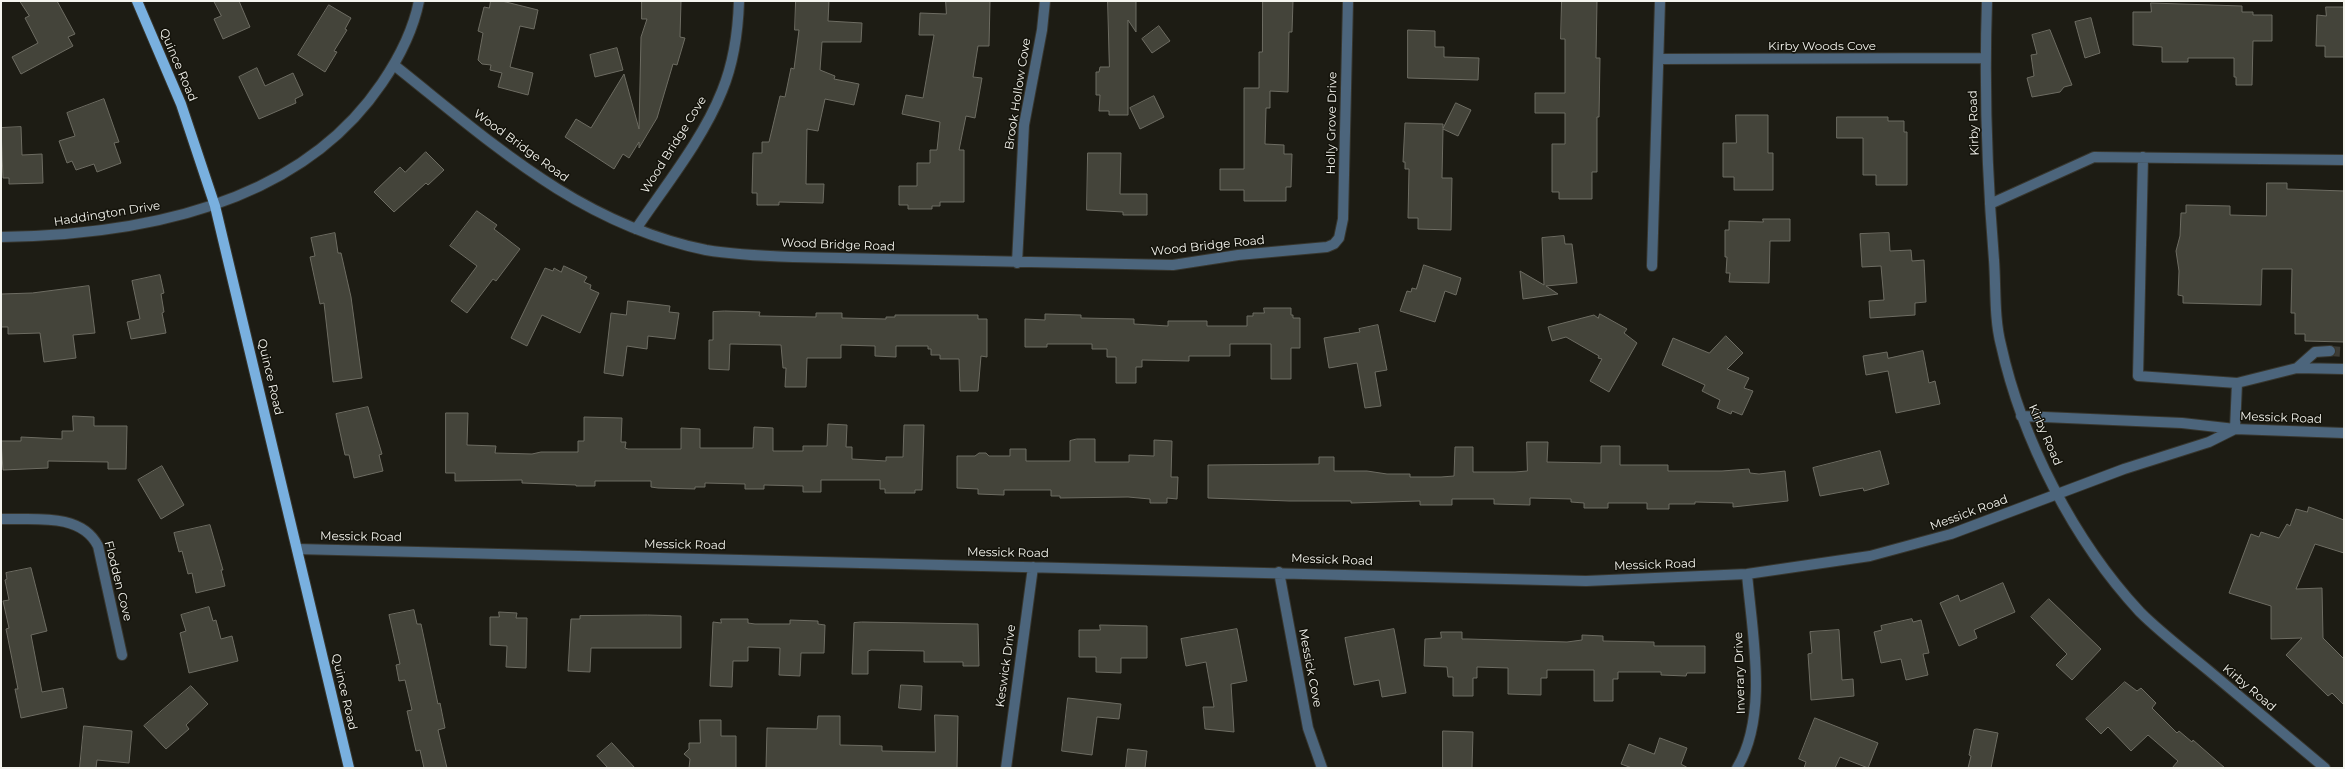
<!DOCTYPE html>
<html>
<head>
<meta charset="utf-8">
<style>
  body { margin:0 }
  #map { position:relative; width:2345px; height:769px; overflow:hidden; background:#1d1c14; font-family:Montserrat,sans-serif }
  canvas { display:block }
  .frame { position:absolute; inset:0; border:2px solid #f4f4ee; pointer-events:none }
</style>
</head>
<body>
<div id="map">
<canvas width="2345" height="769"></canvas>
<div class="frame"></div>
</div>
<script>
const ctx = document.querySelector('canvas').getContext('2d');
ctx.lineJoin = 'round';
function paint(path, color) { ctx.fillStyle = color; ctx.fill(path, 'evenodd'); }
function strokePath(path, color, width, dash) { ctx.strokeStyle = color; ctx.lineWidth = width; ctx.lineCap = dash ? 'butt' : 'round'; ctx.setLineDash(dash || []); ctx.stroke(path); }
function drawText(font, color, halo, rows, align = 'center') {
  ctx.font = font + ' Montserrat,sans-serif'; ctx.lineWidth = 3; ctx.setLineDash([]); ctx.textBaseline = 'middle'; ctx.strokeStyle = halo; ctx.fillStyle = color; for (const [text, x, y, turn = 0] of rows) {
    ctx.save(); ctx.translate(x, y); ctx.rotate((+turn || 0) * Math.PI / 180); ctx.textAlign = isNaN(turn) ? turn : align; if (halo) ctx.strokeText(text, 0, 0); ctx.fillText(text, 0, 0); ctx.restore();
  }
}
const building = new Path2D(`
  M20,1H57L75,34L68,37L73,46L21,74L12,57L38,43L25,18L29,16Z
  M214,1H239L250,27L223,39L214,19L221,16Z
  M491,1H502L538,10L534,29L520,26L510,67L533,73L528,95L498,87L502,73L490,70L491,65L482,64L478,60L483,33L478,31L484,7L489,8Z
  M642,1H681L680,37L685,38L677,65L673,64L657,118L639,148V142L629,158L623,154L614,169L565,137L576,119L591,128L624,74L639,129L641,37L647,19H642Z
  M796,1H829L828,21L862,23L861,42H822L820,70L835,76L834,79L859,84L854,105L825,99L818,131L807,129L806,184H824L823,203L779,202V205H757V193H752L753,153H762V142H769L780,96L785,97L791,68L794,69L799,30H795Z
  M946,1H990L989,46H978L973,77L982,78L975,118L966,116L959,150H964V202H940V206H932V209H908V205H899V186H917V163H930V150H937L940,122L902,114L906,95L923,98L934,35H919L920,13L946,14Z
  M1108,1H1136V32L1128,20V115H1109V111H1099L1100,95H1096V72H1099L1100,67H1109Z
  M1263,1H1293L1292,32H1289L1288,92L1270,91V108H1266L1265,144L1284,145V154H1292L1291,187H1286V201H1244V190H1220V169H1244V88H1259V52H1262Z
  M1562,1H1597L1596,58H1600L1599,117H1597V172H1592V199H1559V192H1552V144H1565V113H1535V93H1565V39H1561Z
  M2151,3L2242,6V12H2253V15H2272V41H2253L2252,85H2236V77H2234V58H2188V62H2162V47L2133,45V12H2151Z
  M329,5L351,18L345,29L347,30L334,51L337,52L325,72L298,55Z
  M2326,7H2344V57H2325V46H2316L2317,15L2326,16Z
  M2091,18L2100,53L2085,58L2075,22Z
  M1159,26L1170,41L1152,53L1142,39Z
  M1408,30L1435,31V47H1444V57L1479,58L1478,80L1408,78Z
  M2050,30L2072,85L2064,87L2060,92L2032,97L2027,78L2034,76L2031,55L2037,54L2032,35Z
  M617,48L623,70L595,77L590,55Z
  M257,68L265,86L293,73L303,95L295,99L296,103L259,119L239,77Z
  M1154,96L1164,117L1140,129L1130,108Z
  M104,99L119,142L114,143L121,163L97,172L94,164L76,170L72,161L67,163L59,141L75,136L67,113Z
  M1456,103L1471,110L1458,136L1443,129L1442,178H1452L1451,230L1418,229V218H1408L1409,169H1405V162H1403L1405,123L1443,124V128Z
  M1736,115H1768V153H1773V190H1734V177H1723V143H1736Z
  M1837,117H1888V121H1904V132H1907V185H1876V175H1863V138H1837Z
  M21,127L22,155L42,154L43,183L9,184V178H3L1,128Z
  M426,152L444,170L428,185L426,183L394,212L374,192L400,167L405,172Z
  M1088,153H1121L1120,194H1147V215H1123V212L1087,210Z
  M2267,183H2287V189L2344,191V342L2305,341V334H2295V313H2291L2292,269H2262L2261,305L2183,303V296L2178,295L2179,271L2176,251L2180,236L2181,213H2186V205L2230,206V215L2266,216Z
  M477,211L497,225L494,229L520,249L496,281L493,279L467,313L451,301L477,266L450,246Z
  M1763,219H1790V241H1770L1769,283L1729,282L1730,273H1726L1727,257H1725V230H1729V221L1763,222Z
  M335,233L338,253H341L351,297L362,378L333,382L324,303L320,304L310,257L315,256L311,238Z
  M1889,233L1890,251L1911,250L1912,261L1924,260L1926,302L1915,303V315L1870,318L1869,301L1884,300L1881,266L1862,267L1860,234Z
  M1564,236L1565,244H1572L1577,283L1546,286L1558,294L1523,299L1520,271L1544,285L1542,238Z
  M1424,265L1461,278L1456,295L1445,291L1435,322L1400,311L1407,291L1411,292L1412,288L1416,289Z
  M564,266L587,277L584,282L591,285L590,289L599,293L580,333L542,315L527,346L511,338L545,268L553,271L554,268L561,272Z
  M160,275L164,293L161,294L164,312L162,313L166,333L131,339L127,322L140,319L132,281Z
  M89,286L95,333L73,335L76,358L44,362L40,333L8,334V327H1V294L32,293Z
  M628,301L670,306L669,312L679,313L675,339L648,336L647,349L627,346L623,376L604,373L611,313L626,315Z
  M1264,308H1291V315H1293V318H1300V348H1291V379H1271V344H1230V356H1189V361L1142,360V367H1136V383H1116V357H1107V349H1092V344H1047V347H1025V319L1045,320V314L1081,315V318L1134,319V324L1168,326V321H1207V326H1247V316H1253V313H1264Z
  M725,311L760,312L759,316L816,317V313H842V318L886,319V317H895V315H978V319H987V357L981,356L978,391H960L959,359H940V355H931V349H928V346H896V357L875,356V346L841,345V358H807L806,387H785L786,368H783L781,345L730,344L729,370L709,369V340H713V312Z
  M1600,314L1627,329L1624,333L1637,343L1609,392L1590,381L1602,359L1598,358L1599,356L1566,337L1552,341L1548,327L1594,315L1598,318Z
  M1378,325L1387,370L1375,372L1381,406L1365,408L1357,363L1329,368L1324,338L1360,332L1359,329Z
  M1726,336L1743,353L1727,369L1749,378L1744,388L1753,391L1742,415L1732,411L1731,414L1717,408L1720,400L1702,391L1705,385L1662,365L1673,338L1709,353Z
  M1923,351L1929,383L1935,381L1940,404L1896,413L1888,371L1866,375L1863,356L1887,352L1888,358Z
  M368,407L382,454L379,455L383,471L354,478L349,455H345L336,414Z
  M446,413H468L467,445L496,446L495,453L532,454L541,452H578V441H584V417L622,418L621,442H626L625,448L628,449H681V428L700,429V448H753L754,427L773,428V451H803V446H827L828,424L847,425L846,447H852V459L886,461V457H903L904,425H924L922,490H915V493H885V489H880V480H821V492H803V486L764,485V489H745V484L705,483V487H695V489L658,488L651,487V481H595V486H576V485L522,483V480L455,481V473H446Z
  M73,416L94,417V426H127L126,469H108V462L48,461V468L3,470L1,441H21V437L62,439V431H73Z
  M1077,439H1095V462H1129V455L1154,456V440L1172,441L1171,477H1178L1177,499L1167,498V503H1150V499L1128,497L1060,498V496H1051V490H1004V495L978,494V489L957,488V456H975L979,453H986L989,456H1010V449H1026V461H1070V441Z
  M1527,442H1548L1547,462L1601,463V446H1620V465H1668V471H1722L1749,469L1750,473L1759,474L1785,471L1788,501L1733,507V503L1695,502V504H1669V509H1647V503H1608V508H1584V503L1571,502V499L1530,498V505L1494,504V499H1452V505H1420V501L1351,503V501H1289L1208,498V465L1319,464V457H1334V471H1367L1387,474H1410V477H1441L1454,476L1455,447H1473V472H1515L1527,471Z
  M1880,451L1889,484L1864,491L1863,488L1820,496L1813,468Z
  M162,466L184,505L161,519L138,480Z
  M2309,507L2344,520V553L2315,544L2296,589L2322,588L2323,638L2344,659V705L2332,693L2328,696L2286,655L2302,638L2271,639V606L2229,593L2251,534L2259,537L2261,532L2279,538L2287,524L2290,526L2296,509L2307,512Z
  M210,525L223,570H221L225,586L196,593L192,573L188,574L182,551L179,552L174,533Z
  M31,568L47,631L31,635L42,692L63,688L67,708L21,718L15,689H18L6,629L9,628L3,601L9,600L5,580L7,579L6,573Z
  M2003,583L2015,612L1974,630L1977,638L1959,646L1940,603L1958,595L1960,601Z
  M2049,599L2101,649L2072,680L2056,665L2067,654L2031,617Z
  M209,607L213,621L216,620L221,639L232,636L238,661L189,673L180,633L186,631L181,615Z
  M414,610L417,624H421L438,704L440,703L445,728L438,730L447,768H424L420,750L416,751L407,711L412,710L405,680L399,681L396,665L400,664L389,615Z
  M499,612L517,613L516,618H527L526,668L506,667L507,646L490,645V617H499Z
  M648,615L681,616V648H591L590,672L568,671L571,619H580V616Z
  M721,619H748V623L755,624H790V620L818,621V624L825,625L824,653H801L800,676L779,675L780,648L748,647V661H733L732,687L710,686L713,622L721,623Z
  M1912,619L1913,622L1921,620L1929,653L1923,654L1928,675L1906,680L1901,659L1881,663L1874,632L1882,630L1881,626Z
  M862,622L978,624L979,666H963V662H924V651L871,650L868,651V674H852L854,623Z
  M1100,625L1147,626V658H1121V673L1096,672V657H1079V630H1100Z
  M1237,629L1247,681L1231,684L1234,732L1205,729L1203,707H1214L1206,662L1186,666L1181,639Z
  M1394,629L1406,693L1382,697L1379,680L1354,685L1345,638Z
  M1839,630L1842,680L1853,679L1854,696L1811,700L1808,654L1812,653L1810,632Z
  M1441,632H1462V639H1468L1567,642L1582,640V635L1603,636V641L1654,642V646H1705V673H1687L1686,676L1661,675V672H1618V679H1613V701H1594V670H1547V678H1541V695L1508,694V668L1477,667V678H1473V696H1453V677H1448L1447,667L1424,666L1425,639L1441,638Z
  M2125,682L2137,691L2141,688L2156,703L2152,708L2177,733L2179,731L2192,742L2193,740L2225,768H2172L2178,761L2148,735L2131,751L2108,727L2101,734L2086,719Z
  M901,685L922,686L921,710L899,708Z
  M191,686L208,704L186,725L189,729L166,749L144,726Z
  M1068,698L1121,704L1119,719L1097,717L1092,755L1062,751Z
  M935,715L958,716L957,768H766L767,728L817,729L818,716H840V745L882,746V751L935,752Z
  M1815,718L1878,743L1868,768L1840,757L1835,768H1804L1806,762L1799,759Z
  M700,720H721V736H736V768H689L690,759L684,754L689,749V743H700Z
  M84,726L132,731L129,763L97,760L96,768H80Z
  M1977,729L1998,733L1991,768H1968L1971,756L1969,755L1974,730Z
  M1443,731L1473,732L1472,768H1443Z
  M1660,738L1687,748L1681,764L1688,768H1632L1621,764L1629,744L1654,754Z
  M612,743L635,768H608L597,756Z
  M1128,749L1147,751L1145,768H1126Z`);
paint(building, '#44443a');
strokePath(building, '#6d6c62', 1);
strokePath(new Path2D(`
  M2330,351L2344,352`), '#3d3c35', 10, [10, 5]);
const minor = new Path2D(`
  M1987,1C1984,87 1987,174 1994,260C1996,288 1994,318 2001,345C2022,440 2074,541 2140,612C2161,633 2185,651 2208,670C2247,703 2286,735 2325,768
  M1659,59L1985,58
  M394,65C492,143 579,224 706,250C735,255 764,256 793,257L1173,265L1238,255L1327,247L1334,244L1339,238L1343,219L1348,1
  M2143,157L2138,376L2237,383L2297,368L2344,369
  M1990,204L2094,157L2344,160
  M636,229C665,186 703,139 722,91C734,62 738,32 739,1
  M1,237C139,235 299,206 382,83C399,58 413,31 419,1
  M1017,263L1024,125L1042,30L1045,1
  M1652,266L1660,1
  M2297,368L2315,352L2330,351
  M2021,416L2182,423L2235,429L2237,383
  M1,519C33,520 81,512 98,546L122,655
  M297,549L1586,581L1747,574L1870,556L1951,534L2124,469L2209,442L2235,429L2344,433
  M1279,572L1308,728L1322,768
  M1006,768L1033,567
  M1737,768C1769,715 1752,633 1747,574`);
const major = new Path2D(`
  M137,1L181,104L215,206L349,768`);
strokePath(minor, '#37362e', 12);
strokePath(major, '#37362e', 12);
strokePath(minor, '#4c657c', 10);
strokePath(major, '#79b0df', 10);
drawText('12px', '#f4f4ee', '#14130b', [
  ["Kirby Woods Cove",1822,46],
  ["Quince Road",178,65,67],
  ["Brook Hollow Cove",1018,94,-81],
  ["Holly Grove Drive",1332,123,-89],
  ["Kirby Road",1974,123,-92],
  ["Wood Bridge Cove",674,145,-58],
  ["Wood Bridge Road",521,146,36],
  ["Haddington Drive",107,214,-9],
  ["Wood Bridge Road",838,245,2],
  ["Wood Bridge Road",1208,246,-6],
  ["Quince Road",270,377,77],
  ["Messick Road",2281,418,2],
  ["Kirby Road",2045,435,66],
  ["Messick Road",1969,513,-20],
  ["Messick Road",361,537,1],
  ["Messick Road",685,545,1],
  ["Messick Road",1008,553,1],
  ["Messick Road",1332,560,2],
  ["Messick Road",1655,565,-2],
  ["Flodden Cove",118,581,76],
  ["Keswick Drive",1006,666,-82],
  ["Messick Cove",1310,668,79],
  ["Inverary Drive",1740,673,-92],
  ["Kirby Road",2249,688,40],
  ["Quince Road",344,692,77]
]);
</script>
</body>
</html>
